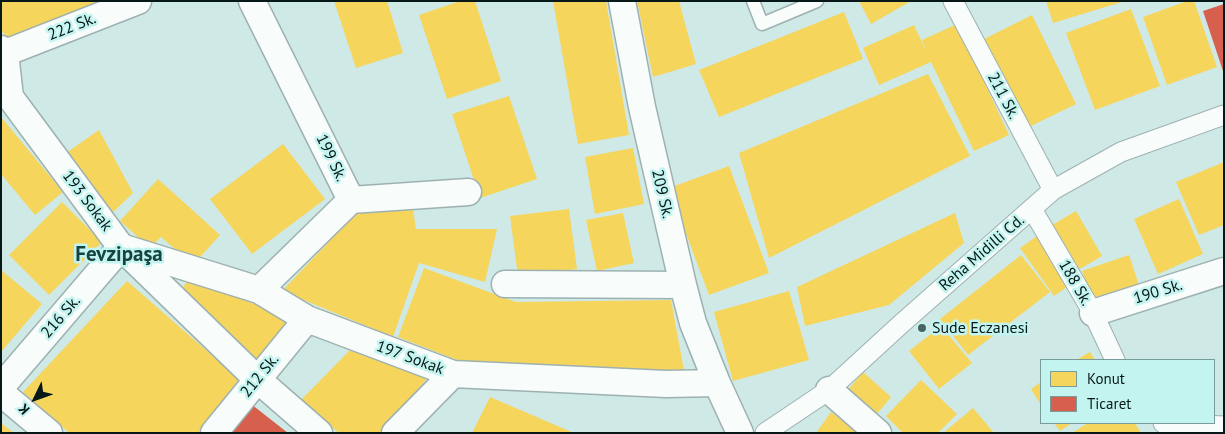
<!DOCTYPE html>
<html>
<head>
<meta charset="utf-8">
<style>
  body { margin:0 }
  #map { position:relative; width:1225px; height:434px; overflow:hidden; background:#cfe9e7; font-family:"PT Sans",sans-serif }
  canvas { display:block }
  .frame { position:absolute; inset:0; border:2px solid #061817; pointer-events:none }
  .legend { position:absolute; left:1040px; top:359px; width:175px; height:65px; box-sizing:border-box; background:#c4f4f0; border:1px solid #789c99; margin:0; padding:6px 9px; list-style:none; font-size:15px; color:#061817 }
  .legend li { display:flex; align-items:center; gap:10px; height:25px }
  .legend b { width:25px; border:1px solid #789c99 }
  .north { position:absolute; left:10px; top:374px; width:50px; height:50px; -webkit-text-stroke:4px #c4f4f0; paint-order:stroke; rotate:228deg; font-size:14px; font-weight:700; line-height:20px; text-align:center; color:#061817 }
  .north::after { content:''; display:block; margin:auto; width:18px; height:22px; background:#061817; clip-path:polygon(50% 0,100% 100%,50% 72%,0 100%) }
</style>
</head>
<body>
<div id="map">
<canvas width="1225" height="434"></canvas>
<div class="frame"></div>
<ul class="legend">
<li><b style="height:14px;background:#f6d55c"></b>Konut</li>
<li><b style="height:14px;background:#d6604d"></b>Ticaret</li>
</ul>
<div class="north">K</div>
</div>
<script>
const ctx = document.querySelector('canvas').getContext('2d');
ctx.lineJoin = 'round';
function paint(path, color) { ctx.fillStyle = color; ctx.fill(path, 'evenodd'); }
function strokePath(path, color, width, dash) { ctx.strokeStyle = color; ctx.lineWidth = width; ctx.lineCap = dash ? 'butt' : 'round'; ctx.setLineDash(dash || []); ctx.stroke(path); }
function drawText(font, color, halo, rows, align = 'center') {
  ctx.font = font + ' "PT Sans",sans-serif'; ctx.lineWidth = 5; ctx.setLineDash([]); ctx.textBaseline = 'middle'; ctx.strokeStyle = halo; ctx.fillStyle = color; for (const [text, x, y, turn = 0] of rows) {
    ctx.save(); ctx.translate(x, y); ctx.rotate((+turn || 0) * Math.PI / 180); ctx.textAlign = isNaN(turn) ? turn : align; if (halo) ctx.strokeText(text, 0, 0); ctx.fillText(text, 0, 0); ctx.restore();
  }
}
paint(new Path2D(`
  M1,1H99L8,39L1,30Z
  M334,1H387L403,53L356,68Z
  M460,1H475L501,81L447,99L419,15Z
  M553,1H606L629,135L578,144Z
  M637,1H679L696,64L653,77Z
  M859,1H911L871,24Z
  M1046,1H1122V2L1053,23Z
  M1187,1H1194L1217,67L1167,85L1143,17Z
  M1131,9L1160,86L1095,110L1066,33Z
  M844,12L863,59L719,117L699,70Z
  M1032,15L1076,104L1029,127L984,39Z
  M957,24L1009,135L974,151L931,62L879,85L863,48L914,25L927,53L922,40Z
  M928,74L970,156L769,258L739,153Z
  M509,96L537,179L480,198L452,114Z
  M1,117L63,192L35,215L1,174Z
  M99,130L133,193L109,216L66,153Z
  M283,144L325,199L252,254L210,199Z
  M633,148L644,204L595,214L585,157Z
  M1224,162V225L1199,235L1176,182Z
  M729,166L769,273L709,295L669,188Z
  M158,179L220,235L193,265L161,237L150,248L120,221Z
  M1179,199L1203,254L1158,274L1134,219Z
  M62,202L102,242L49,295L9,255Z
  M412,203L416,229H497L485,282L419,263L393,337L282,291L359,210Z
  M569,209L577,269L518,276L510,216Z
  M1076,211L1102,256L1073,273L1047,228Z
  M623,213L634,263L597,271L586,220Z
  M955,213L964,243L889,305L805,326L797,287Z
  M1037,236L1071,284L1054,296L1020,248Z
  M1021,255L1050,292L968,355L940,319Z
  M1129,255L1141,291L1094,307L1082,271Z
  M424,268L516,302L671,300L685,376L465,363L398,337Z
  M1,270L42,304L1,352Z
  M189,278L292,319L256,363L182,289Z
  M127,281L239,379L198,433H69L23,392Z
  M789,291L809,360L733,381L714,312Z
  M941,326L972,363L939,389L909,351Z
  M354,346L428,377L382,433H339L300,401Z
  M1090,352L1095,360H1076Z
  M863,372L891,397L876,415L847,391Z
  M921,380L957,414L938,433H903L886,416Z
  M1041,382V405L1031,389Z
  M490,397L574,433H472Z
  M973,408L994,433H943Z
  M831,412L858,433H816Z
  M1,423L14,433H1Z
  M1054,423H1072L1060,431Z
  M1088,423H1135L1141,433H1072Z`), '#f6d55c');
paint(new Path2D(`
  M1224,4V71H1223L1203,11Z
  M251,404L288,433H229Z`), '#d6604d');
const service = new Path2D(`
  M753,1L762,24L817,1`);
const pedestrian = new Path2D(`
  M953,1L1053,190
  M1032,209L1093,313L1115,360
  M1163,423L1224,426
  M765,433L829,390L901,324L1053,190L1121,152L1224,115`);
const minor = new Path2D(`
  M252,1L351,200L259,290
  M622,1L642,107L683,285L693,323L717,383L740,433
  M1,49L5,53L10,97L121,247L257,379L319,433
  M5,53L138,1
  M351,200L468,192
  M505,284L683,285
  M1093,313L1224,271
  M1,387L121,247L259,290L307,319L453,374L666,384L717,383
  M829,390L878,433
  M1,393L49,433
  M214,433L307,319
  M395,433L453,374`);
strokePath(service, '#9db1b0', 15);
strokePath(pedestrian, '#9db1b0', 21);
strokePath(minor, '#9db1b0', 29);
strokePath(service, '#f8fcfb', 12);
strokePath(pedestrian, '#f8fcfb', 19);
strokePath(minor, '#f8fcfb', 26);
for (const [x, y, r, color] of [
  [922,328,5,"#4c6160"]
]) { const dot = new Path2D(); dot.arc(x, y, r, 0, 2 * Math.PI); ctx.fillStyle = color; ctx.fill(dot); strokePath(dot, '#c4f4f0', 2); }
drawText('16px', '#061817', '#c4f4f0', [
  ["222 Sk.",72,27,-21],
  ["211 Sk.",1003,96,62],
  ["199 Sk.",331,158,64],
  ["209 Sk.",662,194,77],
  ["193 Sokak",87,201,53],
  ["Reha Midilli Cd.",982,253,-41],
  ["188 Sk.",1075,283,60],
  ["190 Sk.",1158,292,-17],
  ["216 Sk.",61,317,-49],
  ["197 Sokak",410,358,20],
  ["212 Sk.",260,376,-51]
]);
drawText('16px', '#061817', '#c4f4f0', [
  ["Sude Eczanesi",932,328]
], 'left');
drawText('bold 21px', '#164441', '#c4f4f0', [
  ["Fevzipaşa",119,255]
]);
</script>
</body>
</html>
